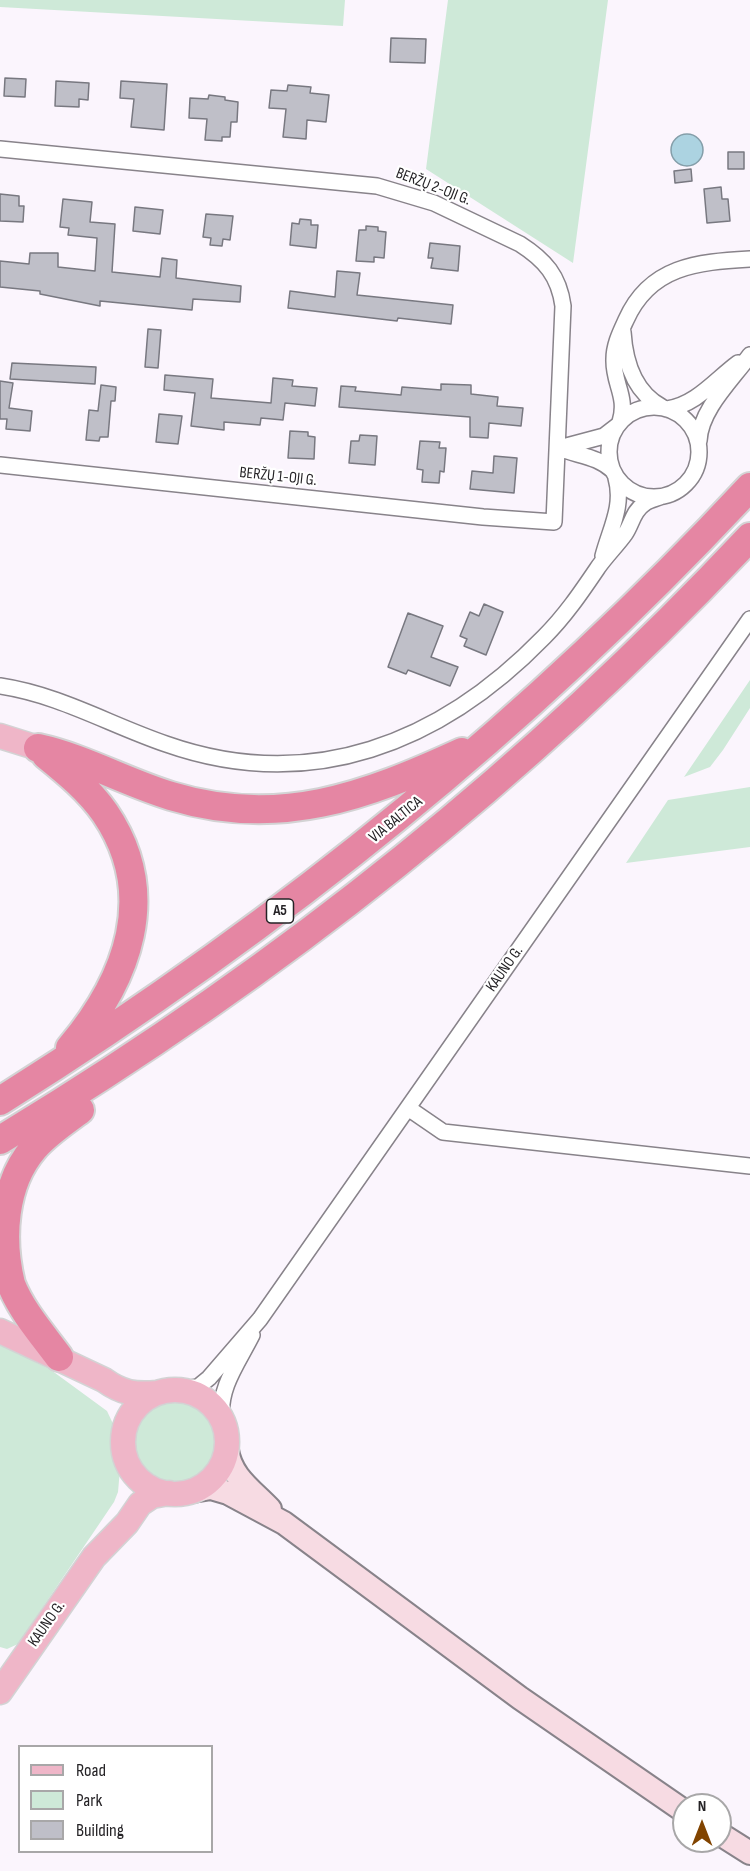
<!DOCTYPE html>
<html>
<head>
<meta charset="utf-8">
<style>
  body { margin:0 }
  #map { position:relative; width:750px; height:1871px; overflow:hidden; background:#fbf5fd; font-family:"Sofia Sans Condensed",sans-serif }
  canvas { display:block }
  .legend { position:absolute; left:18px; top:1745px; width:195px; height:108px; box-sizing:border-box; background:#fff; border:2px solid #a8a7a8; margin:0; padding:8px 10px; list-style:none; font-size:18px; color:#252326 }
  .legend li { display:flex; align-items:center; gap:12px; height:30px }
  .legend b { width:30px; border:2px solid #a8a7a8 }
  .north { position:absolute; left:672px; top:1793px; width:60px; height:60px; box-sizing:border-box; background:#fff; border:2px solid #a8a7a8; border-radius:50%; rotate:0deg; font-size:16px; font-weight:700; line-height:24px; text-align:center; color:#252326 }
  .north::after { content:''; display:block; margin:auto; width:21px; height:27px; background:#814400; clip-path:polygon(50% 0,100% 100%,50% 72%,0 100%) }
</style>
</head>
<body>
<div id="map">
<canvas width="750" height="1871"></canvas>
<ul class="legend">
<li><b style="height:8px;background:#efb6c8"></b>Road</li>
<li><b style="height:16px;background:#cee9d8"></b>Park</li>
<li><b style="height:16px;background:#bfbfc8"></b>Building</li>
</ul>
<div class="north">N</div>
</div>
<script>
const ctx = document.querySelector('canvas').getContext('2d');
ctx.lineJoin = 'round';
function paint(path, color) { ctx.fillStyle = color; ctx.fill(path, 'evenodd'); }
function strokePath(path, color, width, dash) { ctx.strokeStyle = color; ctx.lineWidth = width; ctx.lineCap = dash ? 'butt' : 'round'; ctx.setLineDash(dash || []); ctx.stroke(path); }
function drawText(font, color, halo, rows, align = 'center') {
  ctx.font = font + ' "Sofia Sans Condensed",sans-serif'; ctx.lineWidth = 4.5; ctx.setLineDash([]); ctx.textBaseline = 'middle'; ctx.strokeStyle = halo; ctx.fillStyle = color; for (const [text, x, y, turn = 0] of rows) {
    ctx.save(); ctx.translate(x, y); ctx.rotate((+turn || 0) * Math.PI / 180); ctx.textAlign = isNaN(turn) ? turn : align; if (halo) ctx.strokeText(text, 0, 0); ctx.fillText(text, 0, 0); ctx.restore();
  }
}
paint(new Path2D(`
  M0,0H345L343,26L0,7Z
  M448,0H608L573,263L426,169Z
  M750,680V708L723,750L710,767L684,777Z
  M750,787V847L626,863L668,800Z
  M0,1344L51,1370L107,1411L115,1428V1449L120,1469L118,1492L114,1502L18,1644L7,1649L0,1647Z
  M132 1442a43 43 0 1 1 86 0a43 43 0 1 1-86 0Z`), '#cee9d8');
const water = new Path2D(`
  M671 150a16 16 0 1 1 32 0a16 16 0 1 1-32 0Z`);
paint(water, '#acd3e1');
strokePath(water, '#849ea9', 1.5);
const building = new Path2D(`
  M391,38L426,39L425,63L390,62Z
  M5,78L26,79L25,97L4,96Z
  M56,81L89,83L88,100L79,99V107L55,106Z
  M121,81L167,84L164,130L131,127L134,99L120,98Z
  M288,85L311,87L310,93L329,95L326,122L307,120L306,139L283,137L286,109L269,108L271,90L287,91Z
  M209,95L225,97V100L238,102L237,122H231L230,137H222V141L205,140L207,119L189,118L190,98L208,99Z
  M728,152H744V169H728Z
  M691,169L692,181L675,183L674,171Z
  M721,187L722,199H728L730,221L707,223L704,189Z
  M0,194L19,196V206H24L23,222L0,221Z
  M63,199L92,202L90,222L115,224L112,272L160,277L162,258L177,260L176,278L241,286L240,302L193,299L192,310L100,301V306L40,294V291L0,287V261L29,264L30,253H58V267L95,271L97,238L68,235L69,228L60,227Z
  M135,207L163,210L160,234L133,231Z
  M206,214L233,216L230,240L223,239L222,246L210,245L211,238L203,237Z
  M300,219L311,220V225H318L316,248L290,245L292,223L299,224Z
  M366,226L378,227V231L386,232L384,258L374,257V262L356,261L359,230H366Z
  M430,243L460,246L458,271L431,268L433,258H428Z
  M337,271L360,273L357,295L453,305L451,324L398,318L397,321L288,308L290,291L335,297Z
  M148,329L161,330L158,368L145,367Z
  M12,363L96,367L95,384L10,379Z
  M165,375L213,379L211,398L271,403L273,378L293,380L292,386L317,388L315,406L285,403L283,420L261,418L260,425L224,422V430L191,426L195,393L164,390Z
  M0,381L13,383L9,408L32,411L30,431L6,429L7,419H0Z
  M441,384L471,385V394L498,397L497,406L523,408L521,426L489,423L488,438L470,437V417L339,407L341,386L356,387L355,391L401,395L402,387L441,390Z
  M101,385L116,387L115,401H111L108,437H100L99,441L86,440L89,410L98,411Z
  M159,414L182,416L178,444L156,442Z
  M290,431L308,432V436L315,437L314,459L288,458Z
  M360,435L377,436L375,465L349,463L351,441H359Z
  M420,441L440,442L439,448H446L444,472L440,471L439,483L422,482L423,470L417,469Z
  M494,456L517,458L514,493L470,489L472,471L493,473Z
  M484,604L503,612L486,655L464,646L467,639L460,636L470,612L479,616Z
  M408,613L443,626L431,657L458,667L450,686L408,670L406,674L388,667Z`);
paint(building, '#bfbfc8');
strokePath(building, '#787880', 1.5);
const minor = new Path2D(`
  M0,149L377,186L434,203L520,244C545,260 559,276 563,306L554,522L483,517L0,465
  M623,332C625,363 634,392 662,407
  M609 452a45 45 0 1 1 90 0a45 45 0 1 1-90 0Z
  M667,409C696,405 715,380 738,363
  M620,422C628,396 613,384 614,359C614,345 620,333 626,320C650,266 697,262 750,259
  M699,441C700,410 732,380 750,355
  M559,448L604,436L617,426
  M559,448C578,456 598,456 613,471
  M603,556C610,529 624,506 616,478
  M0,686C60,695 110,725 166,744C311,795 441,743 544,637C566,615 582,591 599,566C607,555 617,545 625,534C632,524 633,511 644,504C648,500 655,499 660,497
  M408,1108L443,1132L750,1166
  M179,1390L198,1387L209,1378L260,1319L750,619
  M222,1420C218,1388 238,1363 252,1335`);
const secondary = new Path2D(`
  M227,1450C231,1477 252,1490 270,1509
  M193,1491L211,1488L228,1493L284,1523L520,1698L684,1811
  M720,1834L750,1853`);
const primary = new Path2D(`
  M0,736L38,748
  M0,1331L104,1380C122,1393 135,1395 157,1393
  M123 1442a52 52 0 1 1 104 0a52 52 0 1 1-104 0Z
  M0,1692L94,1557L127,1523L140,1504L152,1496L169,1493`);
const motorway = new Path2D(`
  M38,748C84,758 125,782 171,796C279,829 366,796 462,752
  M46,755C67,772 89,790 105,813C160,894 128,979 70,1048
  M0,1101C276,928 528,726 750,487
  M0,1140C275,974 530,772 750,537
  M59,1357C42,1334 21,1310 11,1284C0,1239 3,1184 34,1148C47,1133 64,1122 80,1110`);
strokePath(minor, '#88838a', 18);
strokePath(secondary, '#88838a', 26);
strokePath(primary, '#d3d3d4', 27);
strokePath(motorway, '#d3d3d4', 32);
strokePath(minor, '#fff', 15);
strokePath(secondary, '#f7dbe3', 22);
strokePath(primary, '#efb6c8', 24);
strokePath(motorway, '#e586a3', 28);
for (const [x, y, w] of [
  [280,911,27]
]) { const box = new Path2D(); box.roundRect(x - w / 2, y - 12, w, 24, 4.5); ctx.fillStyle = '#fff'; ctx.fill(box); strokePath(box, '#252326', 1.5); }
drawText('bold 15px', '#252326', null, [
  ["A5",280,911]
]);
drawText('16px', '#252326', '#fff', [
  ["BERŽŲ 2-OJI G.",433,187,21],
  ["BERŽŲ 1-OJI G.",278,477,6],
  ["VIA BALTICA",396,820,-39],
  ["KAUNO G.",505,969,-55],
  ["KAUNO G.",47,1624,-55]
]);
</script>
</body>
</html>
